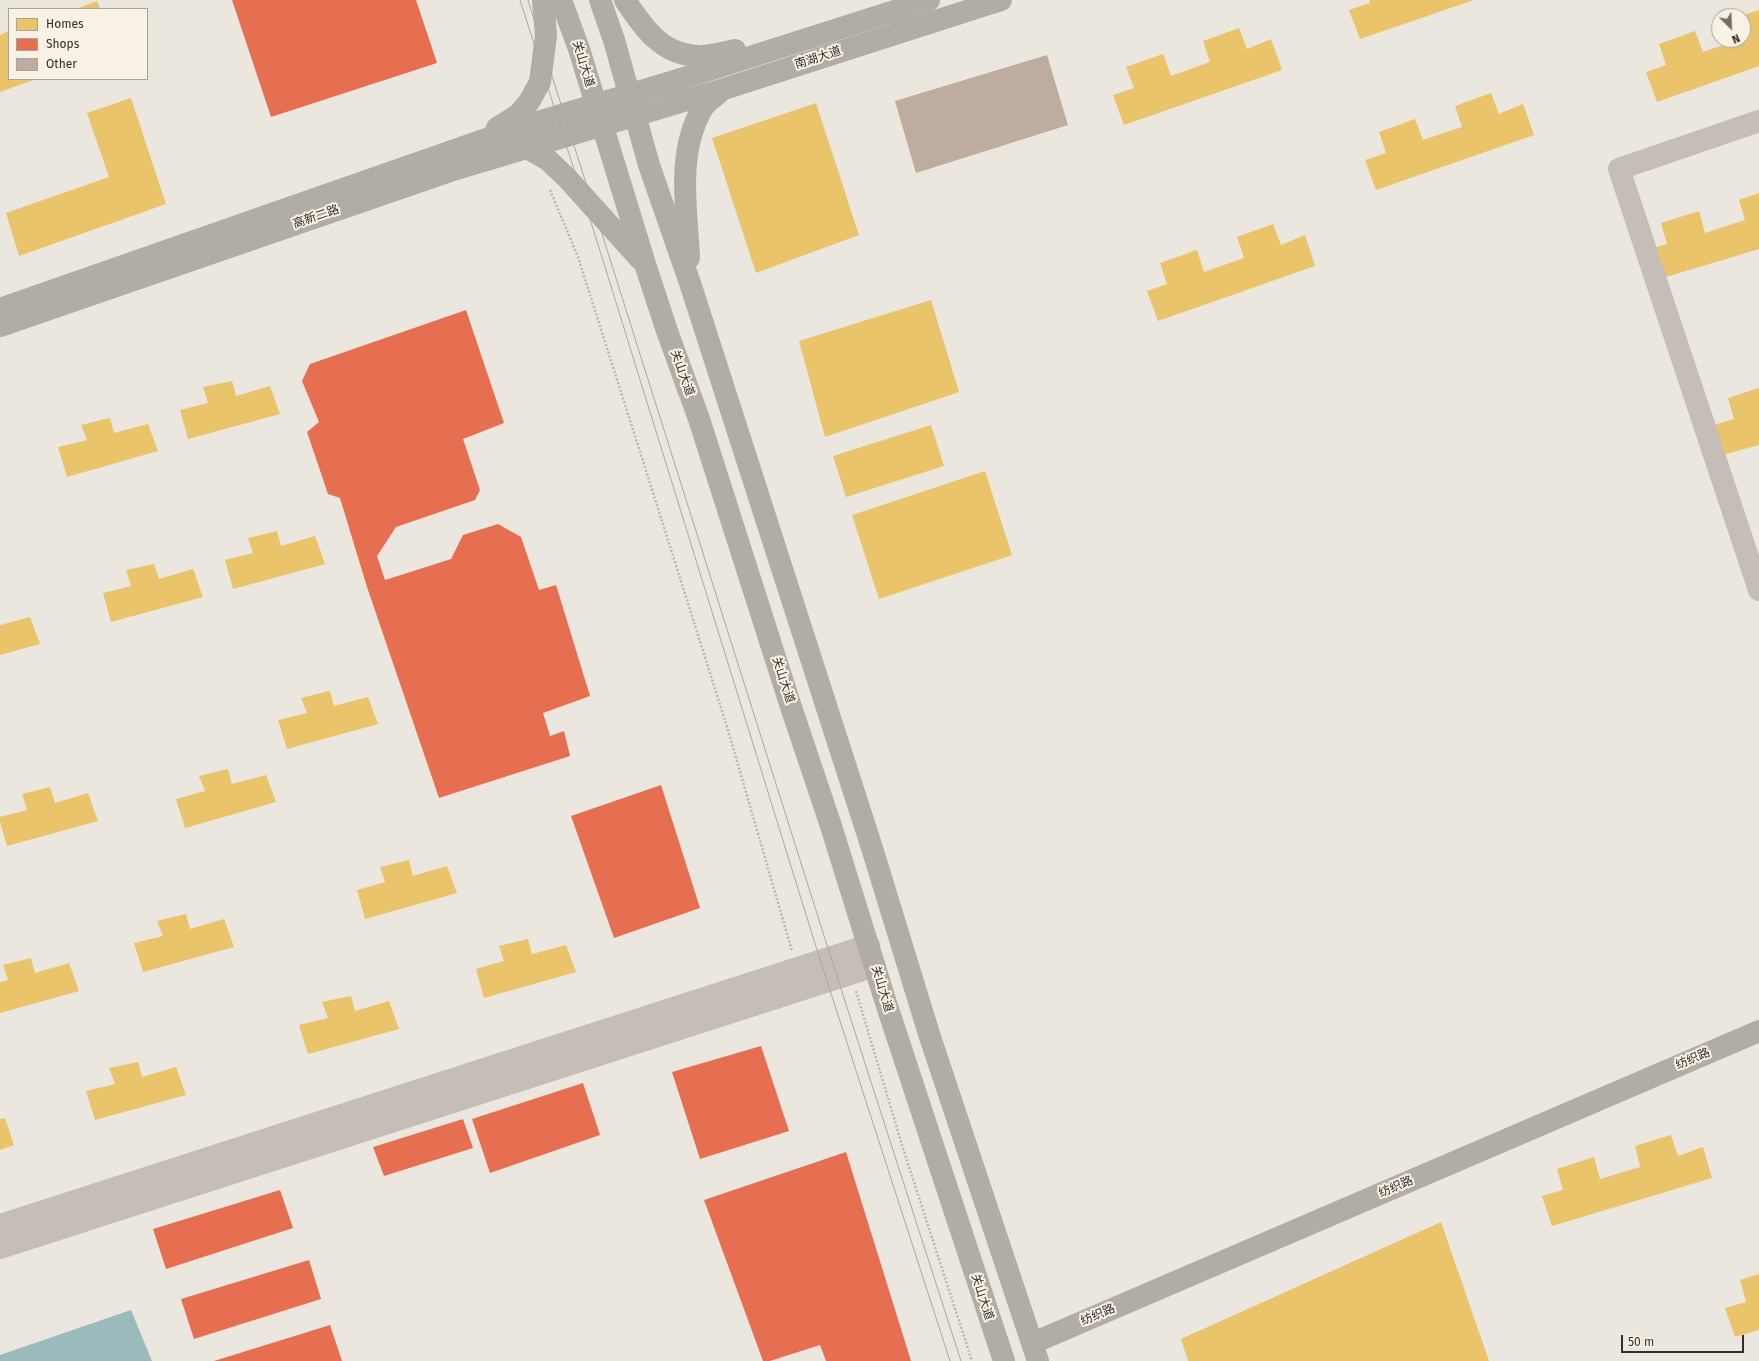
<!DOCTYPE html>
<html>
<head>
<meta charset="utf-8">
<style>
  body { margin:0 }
  #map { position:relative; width:1759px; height:1361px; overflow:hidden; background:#ebe6de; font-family:"Fira Sans",sans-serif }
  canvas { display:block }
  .legend { position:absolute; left:8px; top:8px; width:140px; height:72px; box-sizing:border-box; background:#f8f1e5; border:1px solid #aaa299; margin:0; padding:5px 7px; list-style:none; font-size:12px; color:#342c26 }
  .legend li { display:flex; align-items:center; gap:8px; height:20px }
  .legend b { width:20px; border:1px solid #aaa299 }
  .north { position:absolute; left:1711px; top:8px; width:40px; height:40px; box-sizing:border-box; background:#f8f1e5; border:1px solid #aaa299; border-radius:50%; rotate:156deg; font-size:11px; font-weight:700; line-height:16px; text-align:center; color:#342c26 }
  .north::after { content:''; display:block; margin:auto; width:14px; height:18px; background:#746d66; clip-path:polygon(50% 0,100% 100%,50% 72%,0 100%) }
  .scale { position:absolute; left:1621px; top:1335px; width:123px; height:18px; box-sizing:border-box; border:2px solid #342c26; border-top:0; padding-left:5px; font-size:12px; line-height:14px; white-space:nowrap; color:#342c26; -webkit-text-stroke:3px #f8f1e5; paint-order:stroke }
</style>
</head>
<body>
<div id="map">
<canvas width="1759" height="1361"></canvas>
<ul class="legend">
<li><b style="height:11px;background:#e9c46a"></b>Homes</li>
<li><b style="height:11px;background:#e76f51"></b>Shops</li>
<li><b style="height:11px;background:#beaca0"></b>Other</li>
</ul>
<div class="north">N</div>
<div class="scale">50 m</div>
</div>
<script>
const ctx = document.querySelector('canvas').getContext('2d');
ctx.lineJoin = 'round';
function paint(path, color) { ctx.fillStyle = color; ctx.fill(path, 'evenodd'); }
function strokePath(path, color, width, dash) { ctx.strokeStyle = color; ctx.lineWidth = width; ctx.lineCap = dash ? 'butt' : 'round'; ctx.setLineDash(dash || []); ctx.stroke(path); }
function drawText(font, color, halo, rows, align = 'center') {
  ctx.font = font + ' "Fira Sans","Noto Sans SC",sans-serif'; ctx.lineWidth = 4; ctx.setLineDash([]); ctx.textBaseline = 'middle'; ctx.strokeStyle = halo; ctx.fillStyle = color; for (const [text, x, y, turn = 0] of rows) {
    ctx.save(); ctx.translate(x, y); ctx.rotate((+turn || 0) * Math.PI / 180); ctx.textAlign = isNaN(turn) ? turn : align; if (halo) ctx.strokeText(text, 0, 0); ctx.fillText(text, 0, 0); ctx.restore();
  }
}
paint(new Path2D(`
  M131,1310L152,1361H0V1355Z`), '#9ababc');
paint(new Path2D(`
  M1369,0H1474L1360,39L1349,10L1370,3Z
  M97,1L100,9H76Z
  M1759,10V66L1657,102L1646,72L1666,65L1659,44L1695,31L1703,52L1738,40H1743V15Z
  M1239,28L1247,49L1271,39L1282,70L1124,125L1113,95L1134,88L1126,67L1163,54L1171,76L1210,62L1203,41Z
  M9,31V79H36L0,92V35Z
  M1491,93L1499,114L1523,104L1534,135L1376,190L1365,160L1386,153L1379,132L1415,119L1423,140L1462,127L1455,106Z
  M131,98L166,204L19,256L6,213L109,177L87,113Z
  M816,103L859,235L756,273L712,138Z
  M1759,193V249L1656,280L1647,250L1667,244L1661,223L1699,211L1705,233L1745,220L1739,200Z
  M1273,224L1281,245L1305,235L1315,266L1158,321L1147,291L1167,284L1160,263L1197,250L1204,272L1244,258L1237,237Z
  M931,300L959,392L825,437L799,341Z
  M232,381L236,396L270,386L280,414L188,439L180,410L208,403L203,387Z
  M1759,388V445L1723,455L1714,425L1734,419L1728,398Z
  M110,418L114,433L148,424L158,451L67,477L58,447L87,440L81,425Z
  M931,425L944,466L846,497L833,456Z
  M985,471L1012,555L879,599L852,515Z
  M277,531L281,546L315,536L325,564L233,589L225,560L253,553L248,538Z
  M154,564L159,579L193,569L203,597L111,622L103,593L131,586L126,570Z
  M30,617L40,644L0,655V625Z
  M330,691L334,706L368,697L378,724L287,749L278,720L307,713L301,698Z
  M228,769L232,784L266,775L276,802L185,828L176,799L205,791L199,776Z
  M50,787L55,803L88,793L98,821L7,846L0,822V817L27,810L22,794Z
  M409,860L413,876L447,866L457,893L365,919L357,890L385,882L380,867Z
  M186,914L190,929L224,919L234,947L143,972L134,943L163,936L157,921Z
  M528,939L532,954L566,945L576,972L484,998L476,969L504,961L499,946Z
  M31,958L35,973L69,963L79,991L0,1013V982L8,980L3,965Z
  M351,996L355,1011L389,1001L399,1029L308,1054L299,1025L328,1018L322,1002Z
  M138,1062L142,1077L176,1067L186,1095L95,1120L86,1091L115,1084L109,1068Z
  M5,1118L14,1145L0,1150V1119Z
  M1671,1135L1678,1156L1703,1147L1712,1178L1552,1226L1542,1196L1563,1190L1557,1169L1594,1157L1600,1179L1640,1167L1635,1146Z
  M1441,1222L1489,1361H1188L1181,1339Z
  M1759,1274V1330L1735,1337L1725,1308L1746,1302L1740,1280Z`), '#e9c46a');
paint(new Path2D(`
  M232,0H416L437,63L271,117Z
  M466,310L504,423L463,439L480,490L475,500L396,527L377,556L385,580L451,559L463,535L498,524L521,537L539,590L556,585L590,696L543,713L550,736L564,731L570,756L439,798L367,587L340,498L328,494L307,432L319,422L302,381L310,364Z
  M661,785L700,908L614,938L571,816Z
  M761,1046L789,1131L700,1159L672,1072Z
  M583,1083L600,1135L490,1173L472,1119Z
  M463,1119L473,1148L384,1176L373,1147Z
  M846,1152L911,1361H826L820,1345L770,1361H763L704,1200Z
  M280,1190L293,1228L166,1269L153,1229Z
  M309,1260L321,1299L194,1339L181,1299Z
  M330,1325L342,1361H214Z`), '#e76f51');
paint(new Path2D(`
  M1047,55L1068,125L916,173L895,101Z`), '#beaca0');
strokePath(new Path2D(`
  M550,190L578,257L649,480L728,730L792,951
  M856,991L902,1145L972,1361`), '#bcb6b0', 2.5, [2, 2]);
strokePath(new Path2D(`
  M1759,121L1619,169L1759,590
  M0,1225L869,945
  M0,1248L875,966`), '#c4beb7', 22);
strokePath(new Path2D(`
  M561,0L579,49L645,264L667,331L699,419L791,707L831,826L886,1003L1004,1361
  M600,0L614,40L649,165L690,283L872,848L929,1034L1038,1361
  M625,0C643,27 660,53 695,56C708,57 723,53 735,50
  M497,128L519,114L529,102L540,82L546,36L543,0
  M527,148L548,160L567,178L640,259
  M689,258C687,210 676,154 702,109C706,102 716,96 722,90
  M0,309L521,127L684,78L929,0
  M0,326L450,171L724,89L1001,0
  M1033,1343L1759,1031`), '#b2aca7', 22);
strokePath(new Path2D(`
  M520,0L601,254L817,950L950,1361
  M528,0L832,961L961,1361`), '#aba7a2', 1);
drawText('12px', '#342c26', '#f8f1e5', [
  ["南湖大道",818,58,-18],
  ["关山大道",583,64,73],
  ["高新二路",316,217,-19],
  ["关山大道",682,373,70],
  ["关山大道",783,680,72],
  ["关山大道",882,989,73],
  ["纺织路",1693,1059,-23],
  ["纺织路",1396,1187,-23],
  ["关山大道",982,1297,72],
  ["纺织路",1098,1315,-23]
]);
</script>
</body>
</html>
